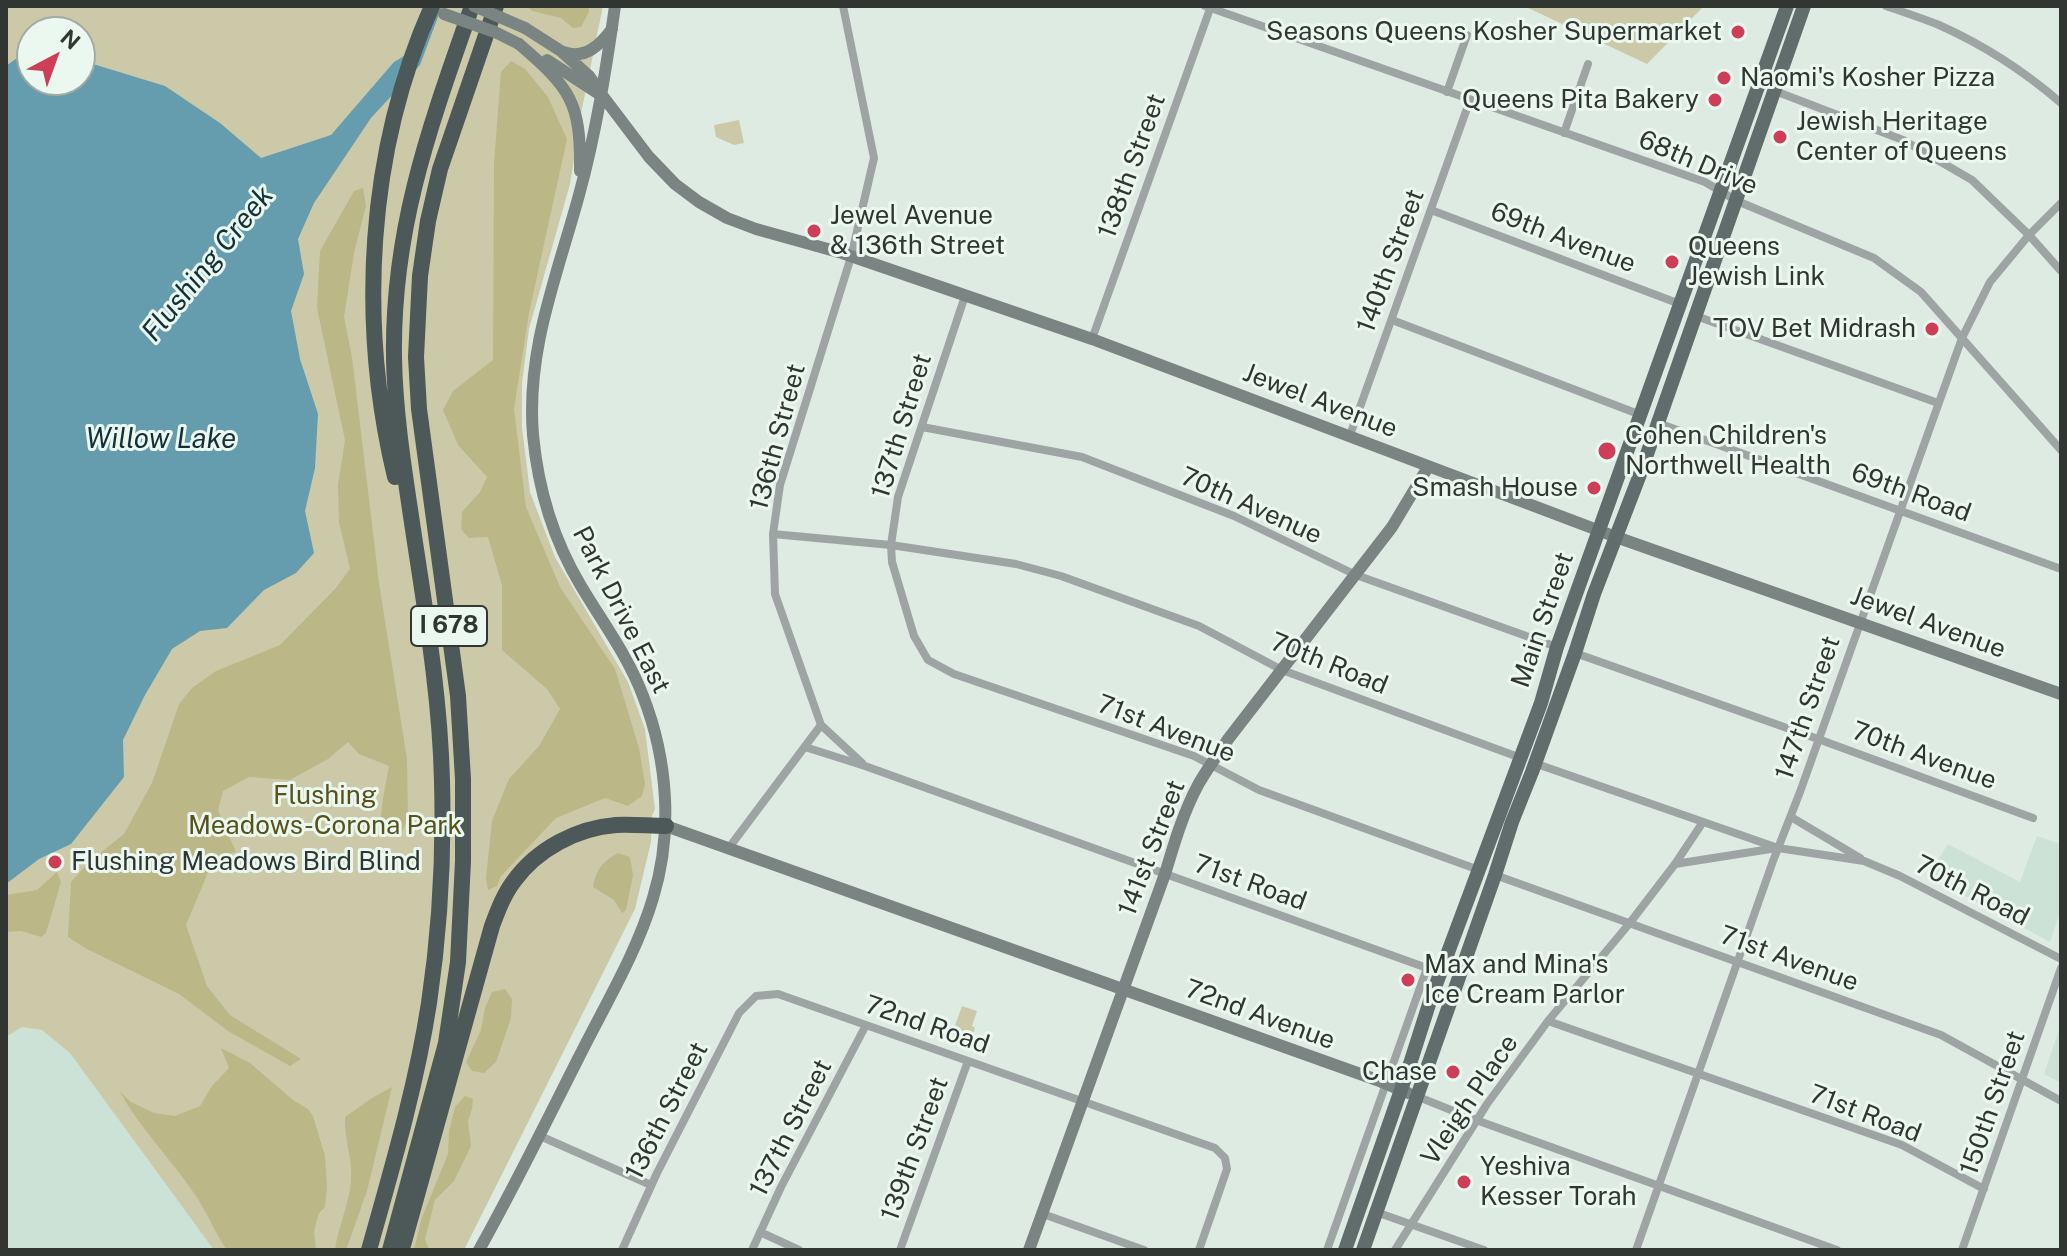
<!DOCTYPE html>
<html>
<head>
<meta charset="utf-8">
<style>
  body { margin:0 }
  #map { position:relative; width:2067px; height:1256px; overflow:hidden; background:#deebe3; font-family:"Public Sans",sans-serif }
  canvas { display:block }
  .frame { position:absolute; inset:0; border:8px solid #313633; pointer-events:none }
  .north { position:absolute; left:16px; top:16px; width:80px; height:80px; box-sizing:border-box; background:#ebf8f0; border:2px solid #a1aaa4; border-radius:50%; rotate:41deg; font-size:22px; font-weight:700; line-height:32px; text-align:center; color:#313633 }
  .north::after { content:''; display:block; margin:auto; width:28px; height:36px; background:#ce3e56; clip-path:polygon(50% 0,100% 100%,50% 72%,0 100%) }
</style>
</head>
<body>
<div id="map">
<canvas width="2067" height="1256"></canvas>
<div class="frame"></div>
<div class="north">N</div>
</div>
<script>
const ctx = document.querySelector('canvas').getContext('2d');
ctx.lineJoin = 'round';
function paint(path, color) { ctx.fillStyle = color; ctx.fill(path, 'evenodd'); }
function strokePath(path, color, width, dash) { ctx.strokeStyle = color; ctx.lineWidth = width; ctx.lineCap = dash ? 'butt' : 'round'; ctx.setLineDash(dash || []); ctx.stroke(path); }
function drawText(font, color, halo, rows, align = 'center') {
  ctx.font = font + ' "Public Sans",sans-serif'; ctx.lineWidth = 6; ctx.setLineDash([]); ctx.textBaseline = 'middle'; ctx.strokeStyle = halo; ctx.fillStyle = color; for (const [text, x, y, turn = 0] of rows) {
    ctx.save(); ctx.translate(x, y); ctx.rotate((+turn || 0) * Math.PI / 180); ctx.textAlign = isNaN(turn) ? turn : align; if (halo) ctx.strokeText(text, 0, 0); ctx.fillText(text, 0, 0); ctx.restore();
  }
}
paint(new Path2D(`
  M2037,836L2061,844V910L2050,942L1928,876L1948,844L2020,882Z
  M29,1010L70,1038L216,1250H6V1025Z
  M2061,1024V1083L2044,1074Z`), '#cde2d6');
paint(new Path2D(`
  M6,6H603L577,133L578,134L570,184L529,329L522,383V427L530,492L555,557L628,682L645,729L655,809L652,816L651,842L635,909L464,1250H214L70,1053L42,1030L22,1027L6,1037ZM32,32H80V80H32Z
  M1524,6H1704L1647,64Z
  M739,120L744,143L734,145L716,137L714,125Z
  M962,1006L977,1011L972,1026L975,1028L971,1040L952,1034Z`), '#ccc9a8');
paint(new Path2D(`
  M527,6H589V12L581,27L573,28L561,18L532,11Z
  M511,61L525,69L548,97L567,139L529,313L514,409L526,507L560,587L615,669L639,748L645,784L642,796L628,806L605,798L556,818L501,876L497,886L488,890L486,878L492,821L509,779L539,746L560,709L547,689L502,650V585L488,537L469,538L461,529L462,512L480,492L487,477L458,445L443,410L453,391L493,360L494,163L501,72Z
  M363,188L366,206L354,253L344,317L352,357L379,583L407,759L408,818L401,834H392L380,823L383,799L389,766L359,754L348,742L328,759L290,780L249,777L223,791L218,810L236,852L214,858L186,925L207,986L230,1015L301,1059L290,1066L228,1031L179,994L85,948L68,937L71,882L89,862L124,834L152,783L179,704L192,688L216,671L280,645L335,589L350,569L339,522L338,485L345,440L317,308L320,251L354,191Z
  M618,853L630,857L633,875L626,910L622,913L614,900L593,887C596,870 602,862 618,853Z
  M57,872L61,882L46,933L41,937L21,931L6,932V895L37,890Z
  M505,989L512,999L511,1018L496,1062L484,1073L472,1071L466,1062L481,1030L485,1008L492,992Z
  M221,1048L250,1063L293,1100L308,1109L313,1116L325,1156L327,1187L325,1207L319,1213L314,1231L316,1250H227C215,1233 208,1214 196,1196C172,1160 141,1130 120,1092L131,1102L154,1113L175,1116L200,1106L212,1086L229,1068Z
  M392,1087L367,1191L346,1250H335C338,1226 349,1205 351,1181C353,1158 344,1141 345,1117L372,1098Z
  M465,1096L473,1099L472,1109L468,1121L471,1146L454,1181L435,1200L425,1239L429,1250H414L421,1220L448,1154L449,1131L455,1107Z`), '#bcb787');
paint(new Path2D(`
  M428,6H442L420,65L371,118L314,203L298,239L304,274L291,311L300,359L318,414L315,468L305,511L314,553L296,573L264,590L227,628L200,631L172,649L145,695L123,740L124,777L71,844L39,859L6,884V66L17,58H32V80H80V60L165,86L220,123L261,158L331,135L394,62L404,56Z`), '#659dae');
strokePath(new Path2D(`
  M1205,6L1705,182L1737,201L1874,258L1921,292L2061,450
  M1886,6C1903,12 1922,18 1939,25C1984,45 2024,71 2061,103
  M1775,91L1903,140L1972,180L2029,235L2061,271
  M1447,92L1467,35
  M1564,133L1588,64
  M1431,210L1680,304
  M965,296L898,497L891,545L892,562L914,636L928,660L954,674L1194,756L1259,790L1479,870
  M1696,316L1938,403
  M1392,320L1641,415
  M1092,339L1211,6
  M1658,423L2061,569
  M922,427L1082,457L1234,516L1356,575L1557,647
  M1350,435L1470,100
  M773,534L891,545L1016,564L1061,576L1199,626L1282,670L1521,758
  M1575,653L1818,739L2033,818
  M821,725L862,763
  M805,747L865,766L1441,973
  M1534,763L1778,848L1864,861L1900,876L2061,959
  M1791,817L1860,858
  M728,849L821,725L775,594L773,534L780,485L851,257L874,158L843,6
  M1675,864L1777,848
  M1495,875L1941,1035L2061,1101
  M1548,1021L1902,1145L1984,1189
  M1416,1096L1476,1120L1837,1250
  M540,1136L651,1185
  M1376,1212L1484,1250
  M1043,1214L1144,1250
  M760,1232L799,1250
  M622,1250L657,1173L739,1013L756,996L778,994L1215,1148L1225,1158L1227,1169L1199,1250
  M752,1250L781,1187L866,1025
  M900,1250L968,1061
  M1327,1250L1427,968
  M1395,1250L1487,1104L1548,1021L1629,924L1675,864L1703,822
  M1636,1250L1773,861L1800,792L1962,338L1990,282L2029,235L2061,203
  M1962,1250L2061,968`), '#9ea4a4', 8);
strokePath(new Path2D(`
  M525,28L561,51L589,76L602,95L649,157L675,184L699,202L727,218L756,229L842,253L1092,339L1616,537L2061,694
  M519,44C570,88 581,101 580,171
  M564,52C585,60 600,45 612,29
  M547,60L599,94
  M666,826L1377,1080L1408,1093
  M479,1250C515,1186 547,1120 580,1055C605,1005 637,952 653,898C673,833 668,760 643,696C628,656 603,623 581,586C554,541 538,488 533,435C526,350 557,276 579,195C596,133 606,70 615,6
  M1029,1250L1165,874C1174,844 1183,813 1198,785C1207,769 1218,754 1229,738L1392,527L1428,467`), '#7a8483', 12);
strokePath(new Path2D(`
  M1345,1250L1409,1067L1431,998L1541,703L1557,647L1787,6
  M1363,1250L1495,875L1512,822L1532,772L1575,653L1594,594L1639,477L1804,6`), '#616d6c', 14);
strokePath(new Path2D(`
  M395,477C358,322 367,152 432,6
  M403,1245L492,926C498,910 504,894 514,881C537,849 577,828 616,825C632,824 649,826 666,826
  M369,1250C392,1168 416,1087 429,1003C440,929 444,855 442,781C440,692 424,604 411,516C403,463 395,411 394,358C392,228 430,126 472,6
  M390,1250L446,1043L458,962L463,861V779L458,696L419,409L416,357L420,276L428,221L440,169L496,6`), '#4c5958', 16);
strokePath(new Path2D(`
  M474,6L525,28
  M444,14L495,32L519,44`), '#7a8483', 12);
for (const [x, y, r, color] of [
  [1738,32,8,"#ce3e56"],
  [1724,78,8,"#ce3e56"],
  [1715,100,8,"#ce3e56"],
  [1780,137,8,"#ce3e56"],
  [814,231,8,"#ce3e56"],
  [1672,262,8,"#ce3e56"],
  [1932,329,8,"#ce3e56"],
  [1607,451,10,"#ce3e56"],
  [1594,488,8,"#ce3e56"],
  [55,862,8,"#ce3e56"],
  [1408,980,8,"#ce3e56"],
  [1453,1072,8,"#ce3e56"],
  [1464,1182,8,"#ce3e56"]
]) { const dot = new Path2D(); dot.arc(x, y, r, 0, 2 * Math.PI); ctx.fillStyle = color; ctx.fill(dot); strokePath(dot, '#ebf8f0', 3); }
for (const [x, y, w] of [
  [449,626,76]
]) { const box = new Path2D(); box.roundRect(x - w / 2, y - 20, w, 40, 6); ctx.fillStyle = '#ebf8f0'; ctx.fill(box); strokePath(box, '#313633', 2); }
drawText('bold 24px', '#313633', null, [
  ["I 678",449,626]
]);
drawText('26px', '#313633', '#ebf8f0', [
  ["Seasons Queens Kosher Supermarket",1722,32,"right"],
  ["Naomi's Kosher Pizza",1740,78],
  ["Queens Pita Bakery",1699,100,"right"],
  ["Jewish Heritage",1796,122],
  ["Center of Queens",1796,152],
  ["Jewel Avenue",830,216],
  ["& 136th Street",830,246],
  ["Queens",1688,247],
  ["Jewish Link",1688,277],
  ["TOV Bet Midrash",1916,329,"right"],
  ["Cohen Children's",1625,436],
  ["Northwell Health",1625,466],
  ["Smash House",1578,488,"right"],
  ["Flushing Meadows Bird Blind",71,862],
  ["Max and Mina's",1424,965],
  ["Ice Cream Parlor",1424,995],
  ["Chase",1437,1072,"right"],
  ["Yeshiva",1480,1167],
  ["Kesser Torah",1480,1197]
], 'left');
drawText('26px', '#313633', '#ebf8f0', [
  ["68th Drive",1698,163,23],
  ["138th Street",1132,166,-70],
  ["69th Avenue",1563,238,21],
  ["140th Street",1391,261,-70],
  ["Jewel Avenue",1320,401,21],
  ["137th Street",902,426,-73],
  ["136th Street",778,437,-75],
  ["69th Road",1911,493,20],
  ["70th Avenue",1251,506,24],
  ["Park Drive East",621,610,63],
  ["Main Street",1543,620,-71],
  ["Jewel Avenue",1928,623,20],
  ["70th Road",1329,664,22],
  ["147th Street",1808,708,-71],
  ["71st Avenue",1166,729,21],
  ["70th Avenue",1924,756,20],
  ["141st Street",1152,848,-69],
  ["71st Road",1250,883,20],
  ["70th Road",1972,891,27],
  ["71st Avenue",1789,959,20],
  ["72nd Avenue",1260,1015,20],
  ["72nd Road",927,1025,19],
  ["Vleigh Place",1470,1100,-56],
  ["150th Street",1993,1103,-71],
  ["136th Street",667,1111,-63],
  ["71st Road",1865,1114,21],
  ["137th Street",791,1128,-63],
  ["139th Street",915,1149,-70]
]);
drawText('26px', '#58511a', '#ebf8f0', [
  ["Flushing",325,796],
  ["Meadows-Corona Park",325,826]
]);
drawText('italic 28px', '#143139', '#ebf8f0', [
  ["Flushing Creek",208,264,-51],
  ["Willow Lake",161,439]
]);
</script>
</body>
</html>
